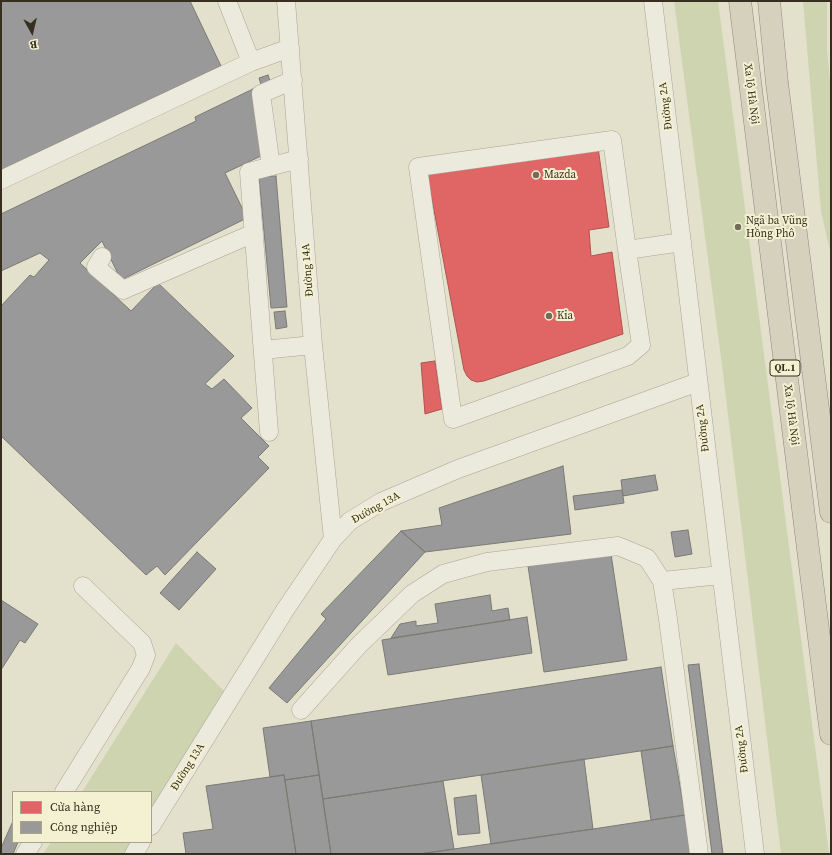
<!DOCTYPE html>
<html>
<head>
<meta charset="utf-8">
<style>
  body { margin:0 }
  #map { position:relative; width:832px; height:855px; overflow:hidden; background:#e3e0cc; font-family:"Source Serif 4",serif }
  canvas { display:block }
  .frame { position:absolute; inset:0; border:2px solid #362e1e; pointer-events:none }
  .legend { position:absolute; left:12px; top:791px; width:140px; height:52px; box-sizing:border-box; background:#f4f1d2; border:1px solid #a8a38a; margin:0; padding:5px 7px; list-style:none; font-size:12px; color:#362e1e }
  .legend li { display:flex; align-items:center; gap:8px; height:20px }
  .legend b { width:20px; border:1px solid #a8a38a }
  .north { position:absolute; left:12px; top:12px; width:40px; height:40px; -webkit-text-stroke:3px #f4f1d2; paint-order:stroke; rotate:172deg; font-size:11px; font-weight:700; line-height:16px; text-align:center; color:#362e1e }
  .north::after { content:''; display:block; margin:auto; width:14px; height:18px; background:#362e1e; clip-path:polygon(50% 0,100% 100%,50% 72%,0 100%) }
</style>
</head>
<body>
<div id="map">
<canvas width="832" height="855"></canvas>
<div class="frame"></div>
<ul class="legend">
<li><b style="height:11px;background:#e06666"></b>Cửa hàng</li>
<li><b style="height:11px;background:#999"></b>Công nghiệp</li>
</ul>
<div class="north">B</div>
</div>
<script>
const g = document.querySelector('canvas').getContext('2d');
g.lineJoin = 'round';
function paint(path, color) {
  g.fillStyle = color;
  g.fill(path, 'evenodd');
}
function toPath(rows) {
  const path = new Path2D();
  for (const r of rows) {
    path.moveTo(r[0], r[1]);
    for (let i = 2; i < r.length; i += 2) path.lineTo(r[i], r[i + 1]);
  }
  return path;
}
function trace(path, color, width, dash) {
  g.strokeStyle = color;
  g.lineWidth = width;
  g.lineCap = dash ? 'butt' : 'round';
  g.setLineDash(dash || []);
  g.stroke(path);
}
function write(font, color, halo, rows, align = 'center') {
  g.font = font + ' "Source Serif 4",serif';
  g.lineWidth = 4;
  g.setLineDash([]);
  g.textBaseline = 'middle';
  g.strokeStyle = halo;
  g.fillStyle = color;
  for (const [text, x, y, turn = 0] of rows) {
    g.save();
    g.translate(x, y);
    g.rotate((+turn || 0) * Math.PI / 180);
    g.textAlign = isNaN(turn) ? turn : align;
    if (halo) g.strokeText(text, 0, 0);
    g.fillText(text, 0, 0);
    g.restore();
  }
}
const green = toPath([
  [674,1,718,1,829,854,781,854,722,365],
  [803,1,827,1,827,50,831,91,831,255,821,211],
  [176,643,228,695,151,820,151,792,82,792],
  [51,842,137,842,130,854,43,854]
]);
const shops = toPath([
  [598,147,609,227,589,230,591,256,612,252,623,334,484,381,477,382,471,380,467,376,464,370,427,173,598,147],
  [435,361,442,409,425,414,421,363,435,361]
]);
const industry = toPath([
  [1,1,190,1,221,66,1,170,1,1],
  [268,75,271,84,262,88,259,78,268,75],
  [253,89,261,156,225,173,247,218,121,280,102,241,80,263,131,311,158,283,234,356,205,384,212,389,224,379,252,408,241,418,269,446,258,457,269,468,165,575,157,566,146,575,1,436,1,306,30,275,34,277,49,260,40,253,1,271,1,214,196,121,195,117,253,89],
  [276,176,287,307,271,308,259,177,276,176],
  [285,311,287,327,276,329,274,312,285,311],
  [563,466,571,534,425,552,401,531,442,525,439,508,563,466],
  [655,475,658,490,623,496,621,480,655,475],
  [622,490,624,503,575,510,573,496,622,490],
  [688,530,692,554,675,557,671,532,688,530],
  [401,531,425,552,287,703,269,688,326,619,321,614,401,531],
  [197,552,216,569,179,610,160,593,197,552],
  [611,554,627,660,544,672,528,566,611,554],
  [490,595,492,611,508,608,510,620,391,638,400,624,416,621,416,626,438,623,435,604,490,595],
  [1,600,38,624,25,643,20,640,1,670,1,600],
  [527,617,532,653,388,675,382,640,527,617],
  [699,664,723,854,712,854,688,665,699,664],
  [661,667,673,746,323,799,311,721,661,667],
  [311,721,319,775,285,780,284,775,270,777,263,728,311,721],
  [673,746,685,815,651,820,641,751,673,746],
  [584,759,593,829,491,844,481,775,584,759],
  [284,775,296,854,186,854,183,833,213,829,206,786,284,775],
  [319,775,331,854,296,854,285,780,319,775],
  [443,781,454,849,419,854,331,854,323,799,443,781],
  [476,795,480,833,458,835,454,798,476,795],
  [685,815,690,854,419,854,593,829,685,815],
  [13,821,13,842,18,842,13,854,1,854,1,848,13,821]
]);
const minor = toPath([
  [227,1,251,62,290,48],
  [286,1,313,345,333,539],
  [653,1,755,854],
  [271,166,261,94,293,80],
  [1,180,251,62],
  [627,250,612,140,418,167,453,419,628,356,641,345,627,250,682,242],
  [102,257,96,267,123,290,254,233],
  [263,350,313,345],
  [269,432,249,172,299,159],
  [662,581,668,619,699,854],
  [301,710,359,645,412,594,443,574,487,562,618,546,647,558,662,581,721,575],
  [64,792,141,668,146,655,142,643,83,586],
  [151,826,285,610,333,539,350,521,381,502,458,469,698,382],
  [25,854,33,842],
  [134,854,141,842]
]);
const highway = toPath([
  [740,1,831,734],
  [769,1,777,83,831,512]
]);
const markers = [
  [536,175,4,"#736c5b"],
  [738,227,4,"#736c5b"],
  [549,316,4,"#736c5b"]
];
const shields = [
  [785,368,30]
];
const shieldNames = [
  ["QL.1",785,368]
];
const streetNames = [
  ["Xa lộ Hà Nội",751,94,83],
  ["Đường 2A",666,106,-97],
  ["Đường 14A",308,270,-94],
  ["Xa lộ Hà Nội",791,415,83],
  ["Đường 2A",703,428,-97],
  ["Đường 13A",376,508,-29],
  ["Đường 2A",742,749,-97],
  ["Đường 13A",188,767,-58]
];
const poiNames = [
  ["Mazda",544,175],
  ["Ngã ba Vũng",746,221],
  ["Hồng Phô",746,234],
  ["Kia",557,316]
];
paint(green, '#cdd4af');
paint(shops, '#e06666');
trace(shops, '#ad5550', 1);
paint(industry, '#999');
trace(industry, '#7b7974', 1);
trace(minor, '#a8a595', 19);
trace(highway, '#8e8a7c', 23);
trace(minor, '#ece9dd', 18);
trace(highway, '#d6d1bd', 22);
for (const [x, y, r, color] of markers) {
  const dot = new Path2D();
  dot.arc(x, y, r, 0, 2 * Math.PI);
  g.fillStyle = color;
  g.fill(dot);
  trace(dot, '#f4f1d2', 1.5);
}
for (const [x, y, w] of shields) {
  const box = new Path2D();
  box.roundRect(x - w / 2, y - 8, w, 16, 3);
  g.fillStyle = '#f4f1d2';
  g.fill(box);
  trace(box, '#362e1e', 1);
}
write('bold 10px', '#362e1e', null, shieldNames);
write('11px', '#362e1e', '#f4f1d2', streetNames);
write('11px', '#362e1e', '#f4f1d2', poiNames, 'left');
</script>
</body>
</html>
